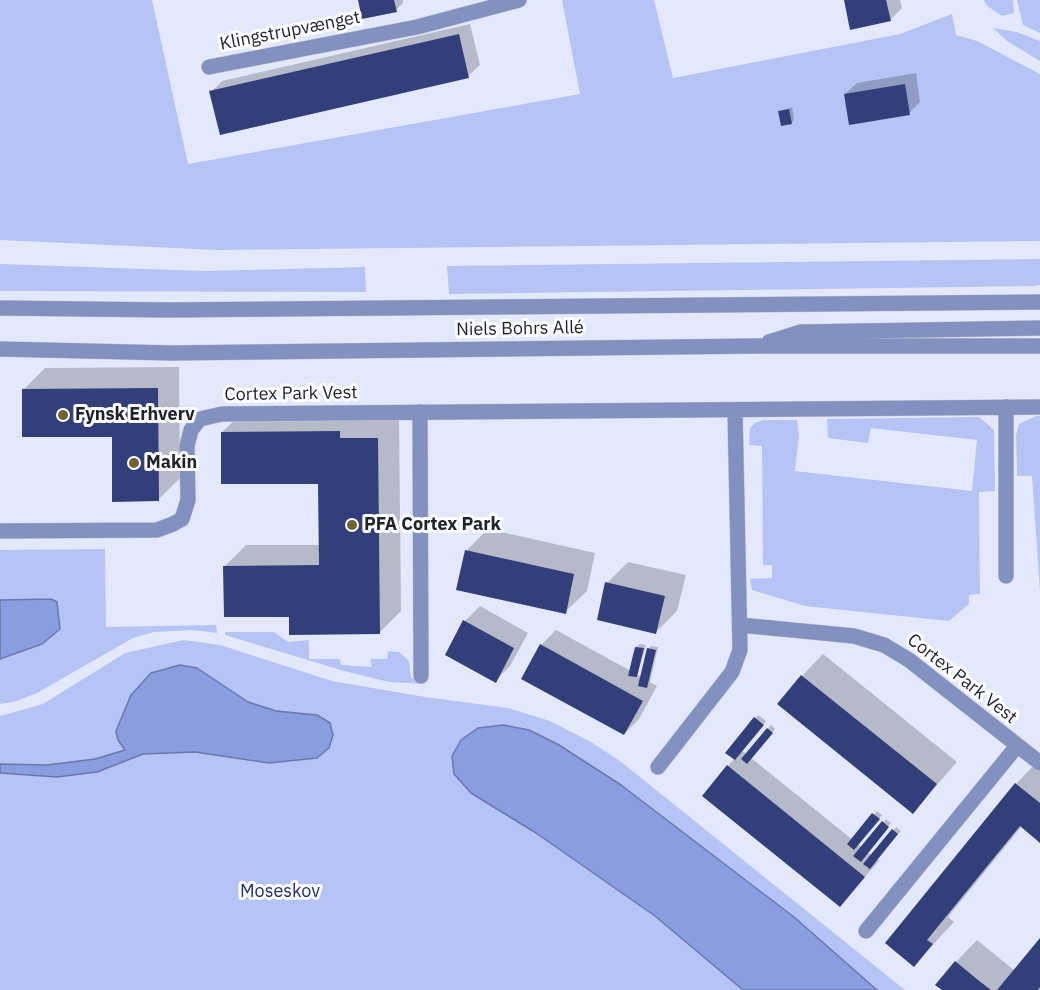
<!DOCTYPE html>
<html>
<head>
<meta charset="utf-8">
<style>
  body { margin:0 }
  canvas { display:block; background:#e3e9fa }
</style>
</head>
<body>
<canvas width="1040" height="990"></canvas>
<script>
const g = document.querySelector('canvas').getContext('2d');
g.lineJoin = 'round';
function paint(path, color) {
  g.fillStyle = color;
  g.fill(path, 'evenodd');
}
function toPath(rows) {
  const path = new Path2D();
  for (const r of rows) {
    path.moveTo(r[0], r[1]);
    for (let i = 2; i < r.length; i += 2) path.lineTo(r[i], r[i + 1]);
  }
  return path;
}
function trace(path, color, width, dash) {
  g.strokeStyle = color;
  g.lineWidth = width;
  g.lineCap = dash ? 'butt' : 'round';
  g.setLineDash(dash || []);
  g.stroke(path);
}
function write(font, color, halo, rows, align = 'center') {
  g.font = font + ' "IBM Plex Sans",sans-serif';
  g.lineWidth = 6;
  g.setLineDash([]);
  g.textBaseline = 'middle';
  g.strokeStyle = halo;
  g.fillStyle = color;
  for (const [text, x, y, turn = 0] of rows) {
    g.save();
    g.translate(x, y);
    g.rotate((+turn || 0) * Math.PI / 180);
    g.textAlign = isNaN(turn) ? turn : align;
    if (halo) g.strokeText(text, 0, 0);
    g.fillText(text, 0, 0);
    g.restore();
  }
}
const green = toPath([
  [0,0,152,0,188,164,580,94,562,0,654,0,673,78,900,34,952,14,956,35,977,41,1040,74,1040,241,217,250,0,240],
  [984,0,1013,0,1014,13,1002,16,986,5],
  [1017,0,1040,0,1040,33,1023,25],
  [993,28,1017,32,1040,41,1040,61,1007,41],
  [1040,259,1040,285,1035,286,449,294,447,266],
  [0,264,206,271,365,267,366,292,0,291],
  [1036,416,1040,416,1040,591,1032,476,1017,476,1016,435,1019,424],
  [979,417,994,430,995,491,979,492,980,594,969,595,969,604,949,621,805,606,752,590,750,579,772,578,772,565,763,565,762,446,749,445,750,428,755,423,763,420,797,420,799,435,795,471,972,491,977,440,871,428,868,443,828,438,827,419],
  [105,549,106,627,216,625,217,633,192,630,154,632,133,638,37,693,14,702,0,704,0,550],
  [225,632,274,632,288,642,309,640,309,659,340,659,341,665,372,667,370,659,387,659,388,651,399,652,409,661,411,678,425,678,424,684,389,682,344,671,225,635],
  [184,640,220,645,332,681,425,697,508,708,550,721,591,742,620,761,905,990,0,990,0,716,43,704,125,653]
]);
const water = toPath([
  [51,599,57,602,60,629,42,644,0,659,0,600,51,599],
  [180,665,197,668,248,702,276,711,317,715,330,723,333,735,329,748,317,758,269,763,195,752,143,754,97,772,57,777,0,773,0,764,47,765,95,759,125,750,118,740,116,731,131,695,151,673,180,665],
  [503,725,529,730,559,745,621,785,794,917,877,990,743,990,655,916,536,833,471,793,454,774,452,756,461,740,478,728,503,725]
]);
const shadow = toPath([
  [359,0,403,0,403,3,396,10],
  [845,0,900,0,902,8,890,20],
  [470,24,480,65,468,76,211,92,222,81],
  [916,73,920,102,909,113,845,94,857,83],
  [792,107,794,120,791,123,780,112],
  [179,367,180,478,158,500,113,435,23,390,45,368],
  [244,411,399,417,401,611,379,633,290,615,225,566,246,545,320,545,320,482,222,432],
  [488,529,595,553,587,591,565,612,466,551],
  [628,562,686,575,677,611,656,632,607,583],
  [480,606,528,633,510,666,495,681,465,621],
  [556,630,631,671,636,647,640,644,646,645,637,675,642,677,648,649,651,646,658,647,650,682,657,686,639,719,624,734,541,645],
  [823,654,957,762,913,812,802,676],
  [758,715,766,721,742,751,747,754,771,725,775,729,751,758,853,840,877,811,882,815,858,844,862,848,886,819,891,823,867,852,872,855,896,827,901,831,877,859,879,861,840,905,728,766,735,758,728,752],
  [1037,762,1040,765,1040,841,1022,826,948,917,954,922,914,965,887,943,1016,784],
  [977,940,1015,971,1040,940,1040,990,944,990,956,962]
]);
const building = toPath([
  [358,0,394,0,397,12,362,19],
  [844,0,886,0,891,21,850,30],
  [459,34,469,78,220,135,209,91],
  [905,84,910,115,849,125,844,94],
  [789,109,792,124,781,126,778,111],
  [158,388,159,501,112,502,112,437,22,437,22,389],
  [340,431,340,438,378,438,380,634,289,635,289,617,224,617,223,566,319,565,318,484,221,484,221,432],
  [465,550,574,574,566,614,456,590],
  [605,582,665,596,656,634,597,620],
  [463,620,514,648,496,683,445,655],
  [540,644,643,701,624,735,521,679],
  [635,647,644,648,637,677,628,676],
  [647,648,656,650,647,688,638,686],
  [801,675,937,784,913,814,777,704],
  [754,717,764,725,735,760,725,753],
  [767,728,773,733,747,764,741,759],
  [727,765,865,877,840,907,702,796],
  [1015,783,1040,803,1040,843,1020,826,927,940,933,944,914,967,885,943],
  [872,813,880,819,854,850,847,844],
  [882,821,889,827,861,862,853,856],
  [892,829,898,834,870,869,863,864],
  [1040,938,1040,987,1038,990,997,990],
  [955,961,978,980,991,990,942,990,935,985]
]);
const minor = toPath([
  [209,67,417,27,519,0],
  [0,308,169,310,1040,302],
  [769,342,801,332,1040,328],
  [0,349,172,353,755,346,1040,346],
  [1006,407,1006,576],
  [420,412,421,676],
  [0,531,157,530,173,524,182,519,188,500,187,446,191,430,200,419,222,414,1040,407],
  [740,625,854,636,884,645,909,660,1040,763],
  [658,767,732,672,740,650,735,410],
  [866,931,1017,746]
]);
const markers = [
  [63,415,6,"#726230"],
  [134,463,6,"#726230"],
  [352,525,6,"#726230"]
];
const streetNames = [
  ["Klingstrupvænget",290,31,-11],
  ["Niels Bohrs Allé",520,329,-1],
  ["Cortex Park Vest",291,394,-1],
  ["Cortex Park Vest",962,679,38]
];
const poiNames = [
  ["Fynsk Erhverv",75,415],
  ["Makin",146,463],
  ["PFA Cortex Park",364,525]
];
const parkNames = [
  ["Moseskov",280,892]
];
paint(green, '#b5c4f4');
paint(water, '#8a9de1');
trace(water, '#6a78ab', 1.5);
paint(shadow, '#0003');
paint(building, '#323f7a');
trace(minor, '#c0c5d5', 16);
trace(minor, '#8391c1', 15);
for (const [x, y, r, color] of markers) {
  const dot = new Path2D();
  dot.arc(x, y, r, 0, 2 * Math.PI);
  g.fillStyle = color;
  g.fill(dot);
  trace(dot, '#fff', 2);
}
write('18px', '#1f222d', '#fff', streetNames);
write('bold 18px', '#1f222d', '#fff', poiNames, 'left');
write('18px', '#222d7b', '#fff', parkNames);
</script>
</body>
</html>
